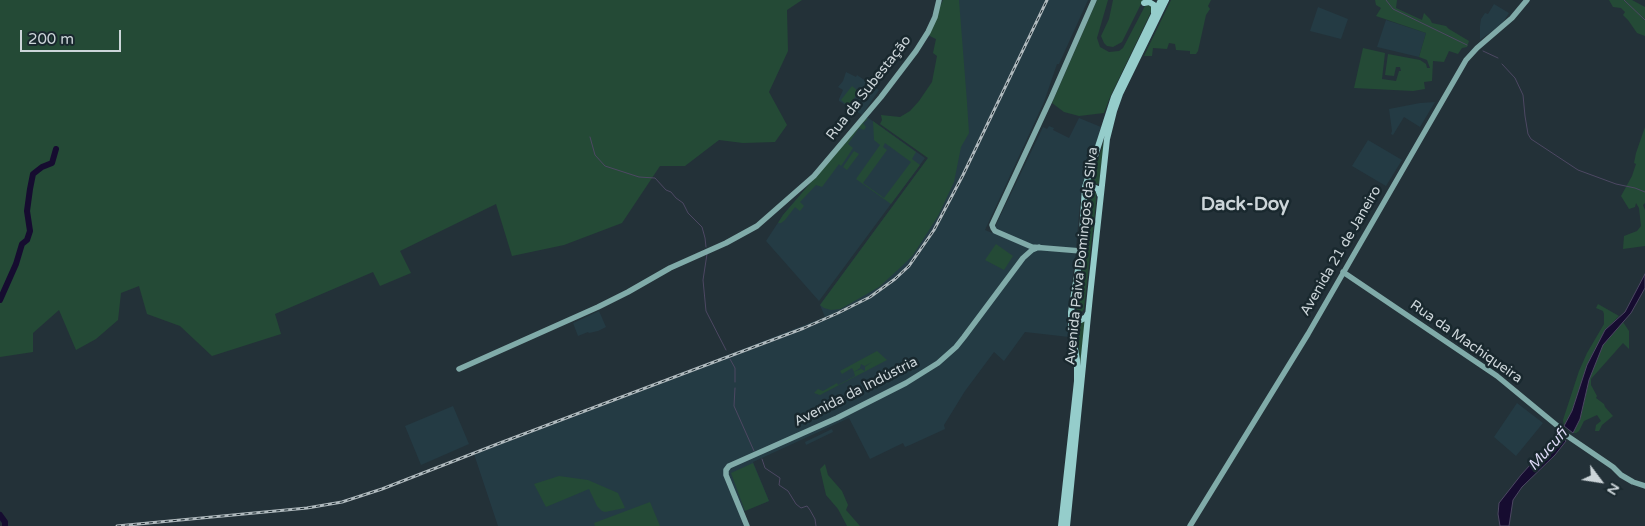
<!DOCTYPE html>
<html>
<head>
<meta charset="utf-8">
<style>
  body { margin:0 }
  #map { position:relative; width:1645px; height:526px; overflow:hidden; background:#233138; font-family:"Varela Round",sans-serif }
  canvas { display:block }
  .north { position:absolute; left:1575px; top:456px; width:50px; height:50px; -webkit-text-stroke:4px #19282e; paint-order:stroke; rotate:121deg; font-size:14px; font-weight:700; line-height:20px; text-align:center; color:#ccd5d9 }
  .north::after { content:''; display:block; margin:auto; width:18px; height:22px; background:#ccd5d9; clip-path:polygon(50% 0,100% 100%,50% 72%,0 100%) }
  .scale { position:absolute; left:20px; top:30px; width:101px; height:22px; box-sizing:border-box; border:2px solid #ccd5d9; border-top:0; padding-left:6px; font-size:15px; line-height:18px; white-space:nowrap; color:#ccd5d9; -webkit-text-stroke:4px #19282e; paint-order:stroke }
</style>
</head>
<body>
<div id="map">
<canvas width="1645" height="526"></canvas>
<div class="north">N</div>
<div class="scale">200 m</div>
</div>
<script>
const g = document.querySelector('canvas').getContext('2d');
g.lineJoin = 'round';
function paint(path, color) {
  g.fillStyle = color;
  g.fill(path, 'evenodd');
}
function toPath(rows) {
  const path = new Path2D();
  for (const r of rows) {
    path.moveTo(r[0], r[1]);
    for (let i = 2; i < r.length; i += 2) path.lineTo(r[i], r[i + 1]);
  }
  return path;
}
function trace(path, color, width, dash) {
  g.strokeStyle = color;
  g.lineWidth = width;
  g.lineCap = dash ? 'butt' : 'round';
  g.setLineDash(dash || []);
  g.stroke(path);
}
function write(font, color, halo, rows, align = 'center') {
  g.font = font + ' "Varela Round",sans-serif';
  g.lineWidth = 5;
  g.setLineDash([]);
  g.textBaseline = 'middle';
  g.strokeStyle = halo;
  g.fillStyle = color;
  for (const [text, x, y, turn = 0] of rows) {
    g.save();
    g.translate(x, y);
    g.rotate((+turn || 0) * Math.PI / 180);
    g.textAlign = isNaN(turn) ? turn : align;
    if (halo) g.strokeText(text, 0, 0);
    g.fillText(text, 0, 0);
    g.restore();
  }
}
const built = toPath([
  [943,0,1088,0,1059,64,1057,64,1044,102,985,230,992,233,1043,127,1047,129,1049,126,1054,128,1053,130,1069,138,1079,118,1101,127,1081,192,1075,259,1068,310,1067,323,1069,337,1025,332,1004,361,994,352,965,391,944,425,945,429,910,445,905,447,903,443,870,459,849,418,753,462,769,501,741,512,747,526,498,526,474,454,825,317,820,305,928,158,941,91,936,39,928,35],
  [1494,4,1509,13,1502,24,1480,40,1480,26,1481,19,1485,13,1488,14],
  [1318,7,1348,19,1341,39,1310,31],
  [1386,20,1426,33,1419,57,1377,47],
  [846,72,856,77,857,75,879,90,862,115,839,101,839,99,843,90,838,87,843,81],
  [1435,102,1420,127,1404,117,1393,135,1391,134,1392,131,1389,109,1420,103],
  [867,117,925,158,819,301,766,241,783,215],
  [1368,140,1402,160,1386,186,1352,166],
  [599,311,606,327,598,331,589,333,588,332,578,336,573,323],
  [1517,403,1543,423,1516,456,1494,437],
  [453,406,469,444,421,465,405,426],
  [832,429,833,432,806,445,805,442]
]);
const green = toPath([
  [0,0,802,0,787,10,788,51,769,92,787,125,775,142,743,143,719,140,685,166,660,166,622,223,564,245,512,256,496,204,400,251,411,273,380,286,373,272,275,314,281,334,212,356,180,326,147,314,139,286,121,293,118,320,96,339,76,350,59,310,33,333,33,352,0,357],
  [943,0,959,0,967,102,969,133,961,147,954,182,938,216,913,255,902,266,879,287,851,303,840,309,831,310,824,308,820,305,928,158,880,124,882,120,881,115,900,117,910,111,919,101,932,82,937,56,933,53,936,39,928,35],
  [1097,0,1108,0,1097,38,1100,47,1109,52,1119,51,1123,48,1145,6,1148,5,1152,7,1151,12,1110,97,1104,113,1079,116,1064,112,1052,103],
  [1113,0,1143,0,1122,42,1113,47,1107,46,1104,43,1101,36,1109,19],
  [1171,0,1211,0,1208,6,1210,9,1206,15,1198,51,1196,54,1190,54,1190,51,1176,50,1175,44,1169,43,1167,49,1153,48,1152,56,1144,56],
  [1375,0,1397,0,1396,8,1422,20,1424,13,1430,19,1432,23,1446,26,1449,29,1469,41,1467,47,1462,48,1458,54,1449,51,1444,62,1433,61,1432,81,1424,82,1425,89,1413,91,1354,88,1363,48,1385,53,1382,79,1396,81,1399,71,1401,71,1400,67,1396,67,1394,76,1385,75,1388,54,1420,60,1426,64,1427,68,1430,68,1427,60,1419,57,1426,33,1376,16,1381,8,1376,5],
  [1609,0,1632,0,1645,7,1645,36,1637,33,1628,20,1623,15,1625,12,1621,8,1613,7],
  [852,86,859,92,848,106,841,100],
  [867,117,867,120,863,123,866,127,864,130,859,128,848,144,853,148,841,166,839,164,822,187,816,185,800,202,804,206,800,211,795,207,785,220,781,223,778,223,783,215],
  [873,121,916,152,912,159,920,165,891,204,856,179,880,145,874,140],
  [885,143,911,162,884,198,863,183,887,150,883,147],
  [1645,127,1645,203,1643,205,1645,210,1645,246,1623,249,1624,236,1637,231,1641,226,1639,208,1636,203,1635,207,1629,209,1621,196,1632,176,1636,164,1634,163,1636,153],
  [1105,136,1099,184,1089,183,1100,154],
  [854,151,859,154,847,170,843,167],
  [1092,191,1096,193,1096,203,1084,309,1080,315,1077,312,1077,299,1082,274,1086,236,1088,198],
  [996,244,1013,256,1004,270,985,260],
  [1598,304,1619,316,1605,330,1587,365,1572,411,1564,426,1563,420,1579,371,1587,353,1604,324,1604,314,1603,311,1596,308],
  [1075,321,1085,321,1080,369,1079,349],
  [1623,322,1629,331,1629,349,1623,343,1591,379,1591,385,1597,396,1596,398,1604,404,1605,407,1613,416,1602,425,1599,431,1595,431,1596,425,1601,421,1597,415,1584,421,1579,431,1576,433,1573,433,1580,419,1589,380,1603,345],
  [877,351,887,360,820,395,814,393,818,389,823,391,837,383,838,385,855,376,854,372,861,369,865,371,865,367,872,362,865,366,861,364,860,368,854,372,852,368,842,374,840,371],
  [753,463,769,501,745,511,731,473],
  [825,464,828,475,842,491,848,505,846,510,860,526,847,526,838,509,826,495,820,469],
  [559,476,588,480,618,493,625,508,605,512,602,511,597,506,589,489,546,507,534,484],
  [650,502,660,526,595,526,594,523]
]);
const water = toPath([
  [1645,274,1645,288,1631,313,1603,345,1589,380,1580,419,1573,433,1564,426,1572,411,1587,365,1605,330,1625,312,1645,274],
  [1558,434,1566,441,1555,455,1522,487,1513,500,1509,526,1500,526,1498,514,1499,503,1521,475,1558,434]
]);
const stream = toPath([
  [1386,0,1393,9,1467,45],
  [1624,0,1645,20],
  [1483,51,1498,58],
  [1502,64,1515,78,1523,95,1525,116,1528,134,1531,139,1578,170,1616,184,1635,188,1645,192],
  [590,137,595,155,605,166,639,177,655,178,666,190,671,192,676,198,683,203,688,213,702,227,705,238,706,247],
  [707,254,703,280,706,311,726,350],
  [730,359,735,368,735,382],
  [735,388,734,406,754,451],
  [762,459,765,468,780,478,779,485,788,491,796,504,801,508,807,506,810,510,815,519,816,526]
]);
const river = toPath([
  [0,300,16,264,22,244,27,240,30,231,27,211,30,189,33,174,42,167,52,163,56,149],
  [0,515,5,522,5,526]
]);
const secondary = toPath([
  [1081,251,1032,247,995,231,993,228,992,225,1051,98,1094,0],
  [1343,272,1497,376,1560,428,1566,435,1613,467,1621,475,1633,482,1645,486],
  [459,369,598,307,628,292,670,268,726,243,757,226,814,176,881,97,916,51,928,32,935,17,939,0],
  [747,526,726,475,726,470,729,466,837,418,906,383,938,363,956,347,964,337,1023,258,1032,250,1039,247],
  [1190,526,1308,334,1466,60,1477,48,1512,18,1527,0]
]);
const primary = toPath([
  [1144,3,1149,2,1154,5,1154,13],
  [1085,196,1088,190,1093,187,1098,189,1100,195],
  [1072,313,1075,318,1081,320,1086,317,1088,313],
  [1061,526,1077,381,1077,360,1071,326,1071,312,1081,251,1085,187,1114,97,1161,0],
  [1067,526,1090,296,1107,139,1114,111,1120,94,1166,0]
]);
const rail = toPath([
  [117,526,307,508,342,502,382,489,500,443,804,328,838,313,870,297,895,279,909,266,934,230,963,175,1047,0]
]);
const streetNames = [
  ["Rua da Subestação",869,88,-52],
  ["Avenida 21 de Janeiro",1341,251,-60],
  ["Avenida Paiva Domingos da Silva",1082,256,-84],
  ["Rua da Machiqueira",1466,342,35],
  ["Avenida da Indústria",856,392,-27]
];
const waterNames = [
  ["Mucufi",1548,450,-48]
];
const districtNames = [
  ["Dack-Doy",1245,205]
];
paint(built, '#243b44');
paint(green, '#244a36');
paint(water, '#160c30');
trace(water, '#4d4863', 1);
trace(stream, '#4d4863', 1);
trace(river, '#160c30', 6);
trace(secondary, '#80aba9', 5.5);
trace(primary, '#95cdcb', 6);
trace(rail, '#afb9bd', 3);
trace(rail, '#19282e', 1, [4]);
write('14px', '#ccd5d9', '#19282e', streetNames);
write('italic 15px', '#dedbf7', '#19282e', waterNames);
write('bold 19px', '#ccd5d9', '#19282e', districtNames);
</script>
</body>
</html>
